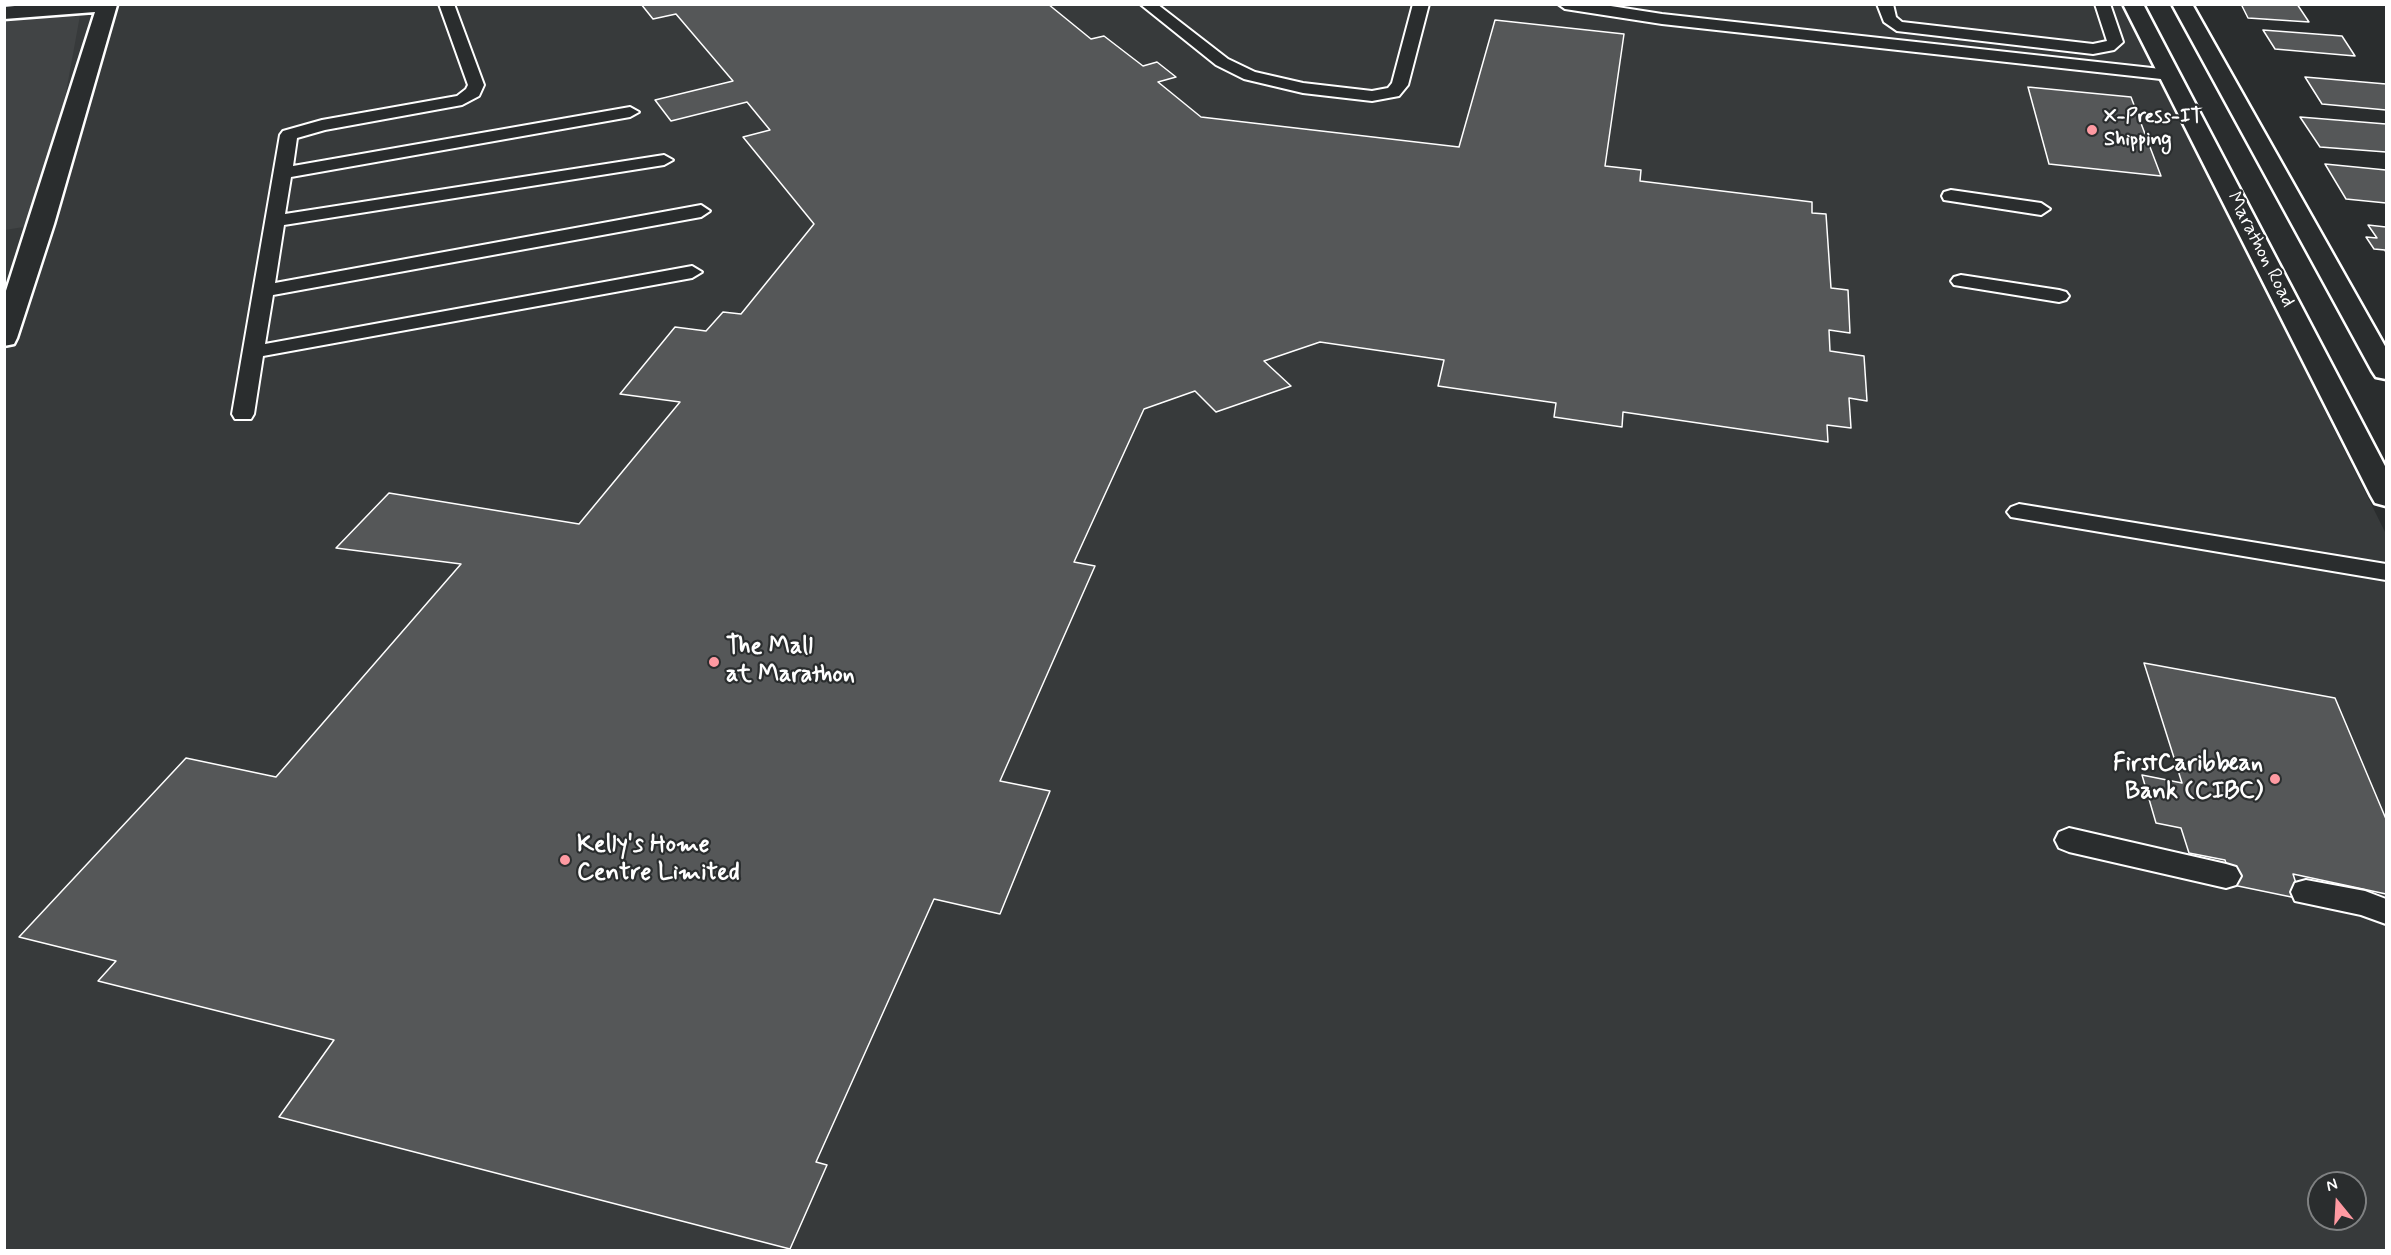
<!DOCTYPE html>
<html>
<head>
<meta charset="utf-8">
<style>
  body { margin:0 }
  #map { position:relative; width:2391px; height:1255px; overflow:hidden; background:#2a2d2e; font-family:Mynerve,sans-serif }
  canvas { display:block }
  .frame { position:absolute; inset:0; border:6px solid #fff; pointer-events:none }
  .north { position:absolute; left:2307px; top:1171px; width:60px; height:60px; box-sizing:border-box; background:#2a2d2e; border:2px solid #7f8182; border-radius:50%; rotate:342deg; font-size:16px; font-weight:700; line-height:24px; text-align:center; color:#fff }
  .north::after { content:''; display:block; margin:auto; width:21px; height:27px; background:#ff9aa2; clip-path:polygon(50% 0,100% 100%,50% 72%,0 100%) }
</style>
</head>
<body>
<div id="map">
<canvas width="2391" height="1255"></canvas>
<div class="frame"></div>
<div class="north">N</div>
</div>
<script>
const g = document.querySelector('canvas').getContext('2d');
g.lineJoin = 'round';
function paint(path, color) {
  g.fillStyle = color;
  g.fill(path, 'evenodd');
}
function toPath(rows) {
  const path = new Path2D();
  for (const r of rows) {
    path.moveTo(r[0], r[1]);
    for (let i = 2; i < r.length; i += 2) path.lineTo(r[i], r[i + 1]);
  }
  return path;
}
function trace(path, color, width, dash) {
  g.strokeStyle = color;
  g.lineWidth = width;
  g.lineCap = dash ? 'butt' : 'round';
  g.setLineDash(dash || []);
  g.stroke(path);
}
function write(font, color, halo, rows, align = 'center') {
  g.font = font + ' Mynerve,sans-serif';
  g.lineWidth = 4.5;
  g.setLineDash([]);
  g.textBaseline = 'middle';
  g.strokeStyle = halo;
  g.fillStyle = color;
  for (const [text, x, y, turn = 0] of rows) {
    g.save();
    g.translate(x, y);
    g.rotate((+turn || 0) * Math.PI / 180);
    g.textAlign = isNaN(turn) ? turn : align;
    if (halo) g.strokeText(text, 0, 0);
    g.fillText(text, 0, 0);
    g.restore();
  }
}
const built = toPath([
  [5,5,2131,5,2171,100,2386,534,2386,1250,5,1250],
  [2319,1183,2355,1183,2355,1219,2319,1219]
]);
const green = toPath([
  [81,10,42,224,5,230,5,20]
]);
const building = toPath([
  [641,4,1048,4,1091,39,1104,36,1143,66,1157,62,1176,77,1158,82,1201,117,1459,147,1495,20,1624,34,1605,166,1641,170,1640,181,1812,202,1812,213,1826,214,1831,288,1848,290,1850,333,1829,330,1830,351,1864,356,1867,401,1849,398,1851,428,1827,425,1828,442,1623,412,1622,427,1554,417,1556,403,1438,386,1444,360,1320,342,1264,361,1291,386,1216,412,1195,391,1144,409,1074,562,1095,566,1000,781,1050,791,1000,914,934,899,816,1162,827,1165,790,1249,279,1117,334,1040,98,981,116,961,19,937,186,758,276,777,461,564,336,548,389,493,579,524,680,402,620,394,675,327,706,331,723,312,741,314,814,224,743,137,770,130,747,102,671,121,655,100,733,81,676,14,653,19,641,4],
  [2241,4,2297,4,2309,22,2248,18,2241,4],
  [2263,30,2342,36,2355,56,2275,49,2263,30],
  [2305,77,2386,84,2386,110,2322,104,2305,77],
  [2028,87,2131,97,2161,176,2049,164,2028,87],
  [2300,117,2386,124,2386,152,2320,147,2300,117],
  [2325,164,2386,170,2386,203,2346,199,2325,164],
  [2368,225,2386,227,2386,253,2385,250,2374,249,2366,237,2377,238,2368,225],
  [2144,663,2335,698,2386,819,2386,894,2293,874,2301,899,2233,885,2225,860,2189,853,2181,828,2156,823,2142,775,2182,783,2144,663]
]);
const service = toPath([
  [439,4,454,4,484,85,479,96,462,105,325,130,297,138,293,166,630,107,639,112,630,117,291,177,285,214,664,155,673,160,664,165,284,225,275,283,701,205,710,211,701,217,273,295,265,344,692,266,702,272,692,278,263,356,254,414,251,419,235,419,232,414,280,135,283,131,322,120,457,96,466,89,468,85,439,4],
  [1140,4,1157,4,1228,59,1255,72,1303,83,1372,91,1388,88,1392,83,1413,4,1429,4,1408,85,1399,96,1372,101,1303,93,1244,79,1216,65,1140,4],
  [1558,4,1598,4,1662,14,2170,70,2178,75,2170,80,1662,24,1565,9,1558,4],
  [1877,4,1893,4,1896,17,1902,22,2093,44,2107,41,2095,4,2110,4,2123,42,2114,50,2093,54,1897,31,1884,22,1877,4],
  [1951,190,2041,203,2050,209,2041,215,1944,200,1942,196,1944,192,1951,190],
  [1961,275,2059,290,2066,292,2069,296,2066,300,2059,302,1954,285,1951,281,1954,277,1961,275],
  [2019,504,2386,564,2386,580,2011,517,2007,512,2011,507,2019,504],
  [2069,828,2226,864,2236,867,2241,876,2236,885,2226,888,2069,852,2059,848,2055,840,2059,832,2069,828],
  [2306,880,2365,891,2386,899,2386,924,2361,915,2295,901,2291,892,2295,883,2306,880]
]);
const minor = toPath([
  [36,4,117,5,54,224,17,338,14,344,4,346,4,297,95,12,4,19,4,7,36,4]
]);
const primary = toPath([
  [2123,4,2143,4,2386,468,2386,506,2375,503,2371,496,2123,4],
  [2172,4,2192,4,2386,348,2386,379,2376,377,2372,371,2172,4]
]);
const markers = [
  [2092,130,6,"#ff9aa2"],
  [714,662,6,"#ff9aa2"],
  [2275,779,6,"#ff9aa2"],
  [565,860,6,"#ff9aa2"]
];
const farPoinames = [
  ["X-Press-IT",2104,118],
  ["Shipping",2104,141]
];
const farStreetnames = [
  ["Marathon Road",2260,250,63]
];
const poiNames = [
  ["The Mall",726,648],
  ["at Marathon",726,676],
  ["FirstCaribbean",2263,765,"right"],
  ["Bank (CIBC)",2263,793,"right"],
  ["Kelly's Home",577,846],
  ["Centre Limited",577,874]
];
paint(built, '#373a3b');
paint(green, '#414445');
paint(building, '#555758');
trace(building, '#fff', 1.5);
trace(service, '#fff', 4);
trace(minor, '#fff', 5);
trace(primary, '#fff', 5);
paint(service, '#2a2d2e');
paint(minor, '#2a2d2e');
paint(primary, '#2a2d2e');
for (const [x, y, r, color] of markers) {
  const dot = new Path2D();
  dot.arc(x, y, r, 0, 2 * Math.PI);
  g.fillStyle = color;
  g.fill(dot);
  trace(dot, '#2a2d2e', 2);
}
write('bold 20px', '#fff', '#2a2d2e', farPoinames, 'left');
write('20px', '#fff', '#2a2d2e', farStreetnames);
write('bold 24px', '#fff', '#2a2d2e', poiNames, 'left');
</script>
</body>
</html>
